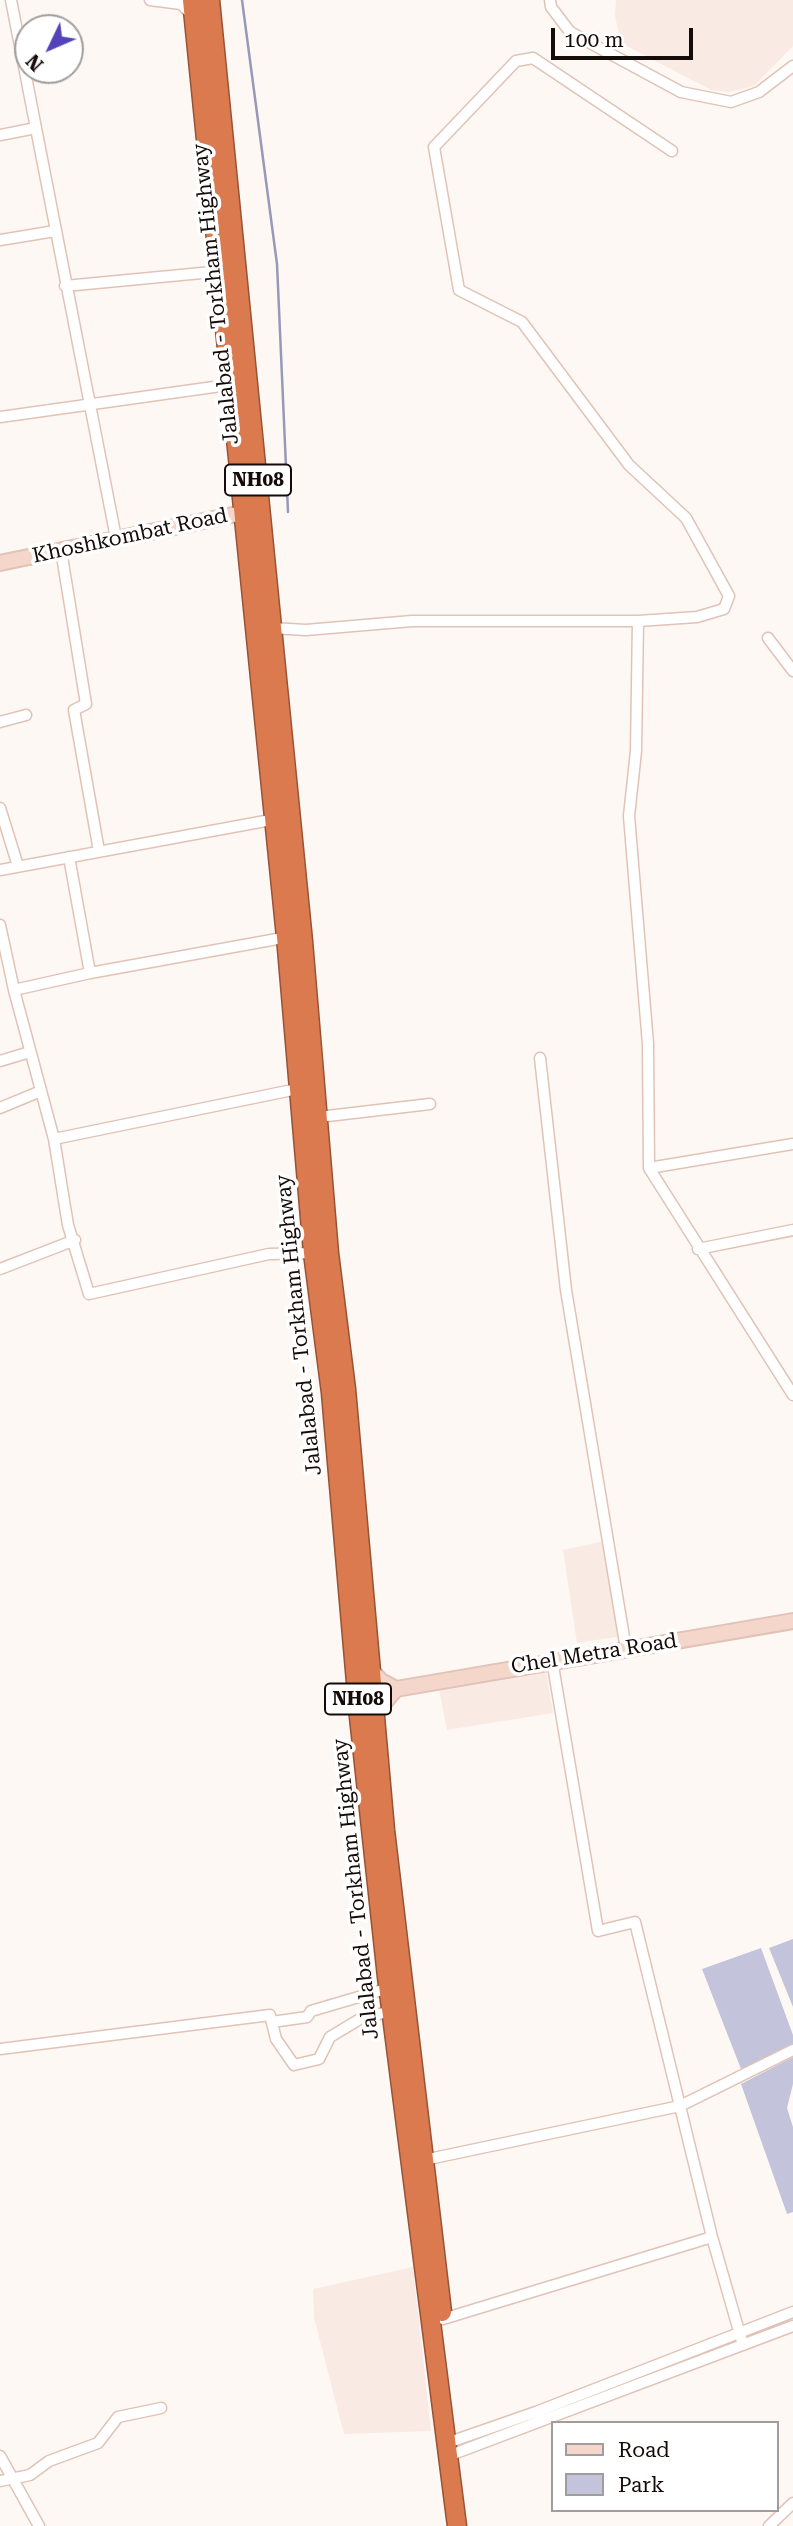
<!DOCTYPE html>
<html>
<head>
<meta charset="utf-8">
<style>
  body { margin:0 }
  #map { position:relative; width:793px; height:2526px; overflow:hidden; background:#fef8f5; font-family:"Roboto Serif",serif }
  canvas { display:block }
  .legend { position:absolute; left:551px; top:2421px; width:228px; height:91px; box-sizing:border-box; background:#fff; border:2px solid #a19d9c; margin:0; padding:9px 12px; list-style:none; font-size:21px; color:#150b08 }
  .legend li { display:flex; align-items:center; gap:14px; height:35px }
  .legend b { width:35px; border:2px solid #a19d9c }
  .north { position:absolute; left:14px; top:14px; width:70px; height:70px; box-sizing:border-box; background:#fff; border:2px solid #a19d9c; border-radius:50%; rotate:226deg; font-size:19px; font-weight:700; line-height:28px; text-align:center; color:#150b08 }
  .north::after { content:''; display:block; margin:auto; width:24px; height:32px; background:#5243bb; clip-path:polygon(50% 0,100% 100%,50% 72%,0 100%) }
  .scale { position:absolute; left:551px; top:28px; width:142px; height:32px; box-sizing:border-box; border:4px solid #150b08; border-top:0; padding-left:9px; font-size:21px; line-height:24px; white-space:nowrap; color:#150b08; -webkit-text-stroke:5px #fff; paint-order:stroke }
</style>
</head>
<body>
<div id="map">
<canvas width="793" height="2526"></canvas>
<ul class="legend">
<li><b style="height:9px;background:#f4d7ca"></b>Road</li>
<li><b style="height:19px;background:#c3c4dc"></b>Park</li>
</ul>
<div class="north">N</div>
<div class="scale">100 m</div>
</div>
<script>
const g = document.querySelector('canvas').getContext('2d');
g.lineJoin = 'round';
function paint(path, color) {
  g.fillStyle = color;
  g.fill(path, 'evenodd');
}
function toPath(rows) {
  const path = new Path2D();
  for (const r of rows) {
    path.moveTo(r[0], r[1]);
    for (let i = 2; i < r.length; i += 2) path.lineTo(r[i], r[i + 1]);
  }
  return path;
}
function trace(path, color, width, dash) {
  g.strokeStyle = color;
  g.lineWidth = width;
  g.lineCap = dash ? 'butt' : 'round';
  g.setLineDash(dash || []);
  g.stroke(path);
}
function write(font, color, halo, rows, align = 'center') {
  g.font = font + ' "Roboto Serif",serif';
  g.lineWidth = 7;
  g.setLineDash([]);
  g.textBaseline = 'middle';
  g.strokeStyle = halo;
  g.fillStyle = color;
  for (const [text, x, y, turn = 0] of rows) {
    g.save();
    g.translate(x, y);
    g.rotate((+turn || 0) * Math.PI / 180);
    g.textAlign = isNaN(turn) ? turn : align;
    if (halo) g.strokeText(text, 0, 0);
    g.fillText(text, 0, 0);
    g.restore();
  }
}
const built = toPath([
  [616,0,793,0,793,46,754,86,729,92,711,90,621,43,615,16],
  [604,1541,622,1636,577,1643,563,1550],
  [546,1671,553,1713,447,1730,438,1684],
  [413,2267,431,2431,344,2434,314,2318,313,2289]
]);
const green = toPath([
  [793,1939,793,2007,769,1948],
  [761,1948,793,2035,793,2045,741,2069,702,1969],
  [793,2057,793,2084,787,2108,793,2127,793,2212,787,2214,741,2084]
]);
const stream = toPath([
  [242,0,277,264,288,512]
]);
const street = toPath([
  [11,0,116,538],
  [150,0,181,4,193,16],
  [550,0,551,7,570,32,681,92,731,102,759,92,793,66],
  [0,135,36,128],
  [0,240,55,231],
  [65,286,223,271],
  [0,417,235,384],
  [61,550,86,704,74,710,99,851],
  [638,621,636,751,629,816,648,1044,649,1168,793,1395],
  [272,628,306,630,412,621,638,621,697,617,724,609,729,596,686,518,629,465,522,322,459,290,434,147,516,61,533,58,672,151],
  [768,638,793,671],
  [0,722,26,715],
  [0,808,18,866],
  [69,857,90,973],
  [0,870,276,819],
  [0,925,14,990,54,1139,68,1225,89,1294,269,1254,314,1253],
  [14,990,90,973,288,937],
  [540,1058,566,1290,626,1649],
  [0,1061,30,1052],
  [0,1108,41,1091],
  [319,1117,430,1104],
  [54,1139,302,1088],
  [649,1168,793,1144],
  [698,1249,793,1230],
  [0,1269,75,1240],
  [552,1660,598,1931,635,1922,712,2237],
  [272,2022,307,2017,311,2011,389,1988],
  [0,2049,270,2015,276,2039,294,2065,319,2059,330,2037,360,2019,395,2010],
  [424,2160,680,2106,793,2050],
  [443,2319,712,2237,743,2345],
  [447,2443,536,2412,793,2312],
  [0,2456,39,2526],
  [448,2456,793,2326],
  [0,2481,30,2475,49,2461,98,2443,118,2417,161,2408],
  [769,2526,793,2503]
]);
const secondary = toPath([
  [0,563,252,511],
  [371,1670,381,1681,396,1689],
  [396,1689,793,1621],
  [374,1715,396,1689]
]);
const highway = toPath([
  [192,0,286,937,313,1253,331,1393,359,1717,387,1977,457,2526],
  [210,0,303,941,329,1253,346,1389,385,1830,442,2312]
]);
const shields = [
  [258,480,66],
  [358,1699,66]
];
const shieldNames = [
  ["NH08",258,480],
  ["NH08",358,1699]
];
const streetNames = [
  ["Jalalabad - Torkham Highway",216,294,-96],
  ["Khoshkombat Road",130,536,-12],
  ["Jalalabad - Torkham Highway",299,1325,-96],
  ["Chel Metra Road",594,1654,-9],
  ["Jalalabad - Torkham Highway",356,1889,-96]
];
paint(built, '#f9eae4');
paint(green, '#c3c4dc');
trace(stream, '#9899b7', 2.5);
trace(street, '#e0c3b6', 13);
trace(secondary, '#e0c3b6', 18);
trace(highway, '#965336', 21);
trace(street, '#fff', 10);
trace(secondary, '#f4d7ca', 14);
trace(highway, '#db7a4f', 18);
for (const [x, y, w] of shields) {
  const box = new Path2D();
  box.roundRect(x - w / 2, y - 15.5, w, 31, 5);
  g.fillStyle = '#fff';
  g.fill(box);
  trace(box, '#150b08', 2);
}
write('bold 19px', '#150b08', null, shieldNames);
write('21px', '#150b08', '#fff', streetNames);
</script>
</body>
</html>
